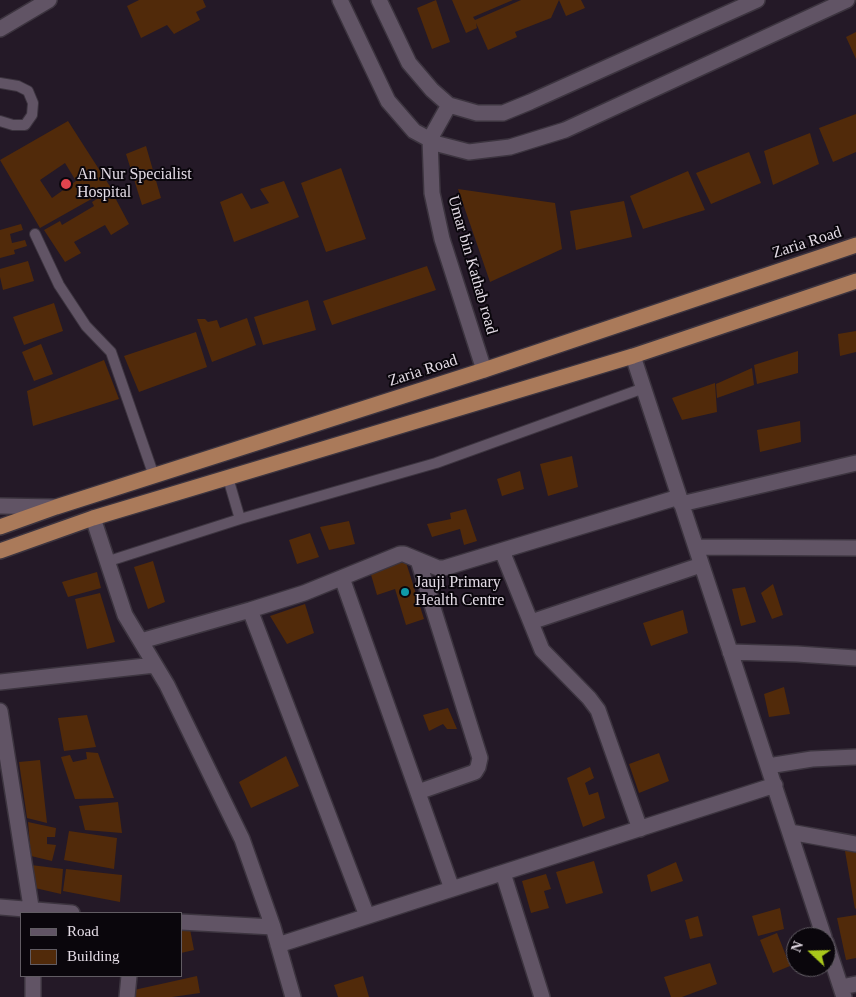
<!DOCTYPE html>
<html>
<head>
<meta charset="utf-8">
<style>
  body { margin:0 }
  #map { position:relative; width:856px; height:997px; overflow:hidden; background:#241927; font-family:Georgia,serif }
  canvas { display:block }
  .legend { position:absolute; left:20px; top:912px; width:162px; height:65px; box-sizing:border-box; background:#0a060c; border:1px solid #615c63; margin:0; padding:6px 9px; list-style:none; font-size:15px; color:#e4dce6 }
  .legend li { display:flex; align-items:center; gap:10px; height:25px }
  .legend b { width:25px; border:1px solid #615c63 }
  .north { position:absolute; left:786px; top:927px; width:50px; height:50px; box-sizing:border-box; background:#0a060c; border:1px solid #615c63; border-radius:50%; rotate:291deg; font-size:14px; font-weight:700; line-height:20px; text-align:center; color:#e4dce6 }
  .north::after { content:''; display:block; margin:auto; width:18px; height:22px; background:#a9c71b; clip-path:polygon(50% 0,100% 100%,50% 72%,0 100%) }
</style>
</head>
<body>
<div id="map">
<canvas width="856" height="997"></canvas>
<ul class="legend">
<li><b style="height:6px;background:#615465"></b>Road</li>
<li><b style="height:14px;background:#512a0a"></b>Building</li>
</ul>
<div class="north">N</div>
</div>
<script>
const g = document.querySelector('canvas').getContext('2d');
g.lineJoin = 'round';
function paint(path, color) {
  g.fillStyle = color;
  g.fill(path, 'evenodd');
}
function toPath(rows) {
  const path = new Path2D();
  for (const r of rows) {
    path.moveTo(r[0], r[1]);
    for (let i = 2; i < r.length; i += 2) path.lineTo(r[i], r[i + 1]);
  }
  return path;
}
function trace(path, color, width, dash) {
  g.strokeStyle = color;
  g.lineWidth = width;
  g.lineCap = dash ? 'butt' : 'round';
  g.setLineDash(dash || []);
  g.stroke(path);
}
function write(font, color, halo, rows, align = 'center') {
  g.font = font + ' Georgia,serif';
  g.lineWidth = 4;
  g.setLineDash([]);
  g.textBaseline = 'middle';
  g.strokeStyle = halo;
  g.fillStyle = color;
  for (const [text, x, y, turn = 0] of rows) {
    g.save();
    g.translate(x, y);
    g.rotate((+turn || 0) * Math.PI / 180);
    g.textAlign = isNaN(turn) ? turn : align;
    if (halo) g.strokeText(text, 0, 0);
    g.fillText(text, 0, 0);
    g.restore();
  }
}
const building = toPath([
  [139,0,203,0,206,7,196,12,200,20,174,34,167,25,141,38,127,6],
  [436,0,450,42,432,49,417,8],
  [452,0,513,0,473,17,475,20,521,0,581,0,585,8,566,16,559,0,551,18,515,32,517,37,488,50,476,23,477,28,466,33],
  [856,32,856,59,846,37],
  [856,114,856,152,833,162,819,128],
  [68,121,111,188,40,228,0,160],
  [65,163,76,181,52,198,40,180],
  [810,133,819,164,773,185,764,151],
  [146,146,161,198,142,205,126,154],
  [749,152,761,183,711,204,696,173],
  [341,168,366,239,326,252,301,183],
  [688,171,705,210,643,229,630,196],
  [284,181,299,217,234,242,220,202,242,193,251,209,269,203,260,189],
  [458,189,555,203,562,249,490,282],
  [111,190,129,224,111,235,105,225,74,242,81,253,65,262,44,230,60,221,62,225,94,206,92,202],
  [624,201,632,237,576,250,570,211],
  [21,224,23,230,10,234,12,243,25,240,27,246,14,250,15,254,0,258,0,230],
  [28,261,34,281,3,290,0,277,0,269],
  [427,266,436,290,332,325,323,301],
  [308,300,316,330,263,345,254,317],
  [54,303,63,331,24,345,13,317],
  [247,318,256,345,212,362,197,319,205,319,208,322,217,320,220,328],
  [856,331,856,352,840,356,838,334],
  [196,332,207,367,139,392,124,356],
  [41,344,53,374,34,381,22,352],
  [798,351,798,373,757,384,754,365],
  [104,360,119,399,33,426,27,391],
  [752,368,754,385,717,398,716,384],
  [715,383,717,412,682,420,672,398],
  [800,421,801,442,760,452,757,430],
  [572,456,578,487,548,496,540,464],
  [520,471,524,489,502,496,497,479],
  [466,509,477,541,464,545,460,529,432,537,427,524,451,519,450,513],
  [349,521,355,544,329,550,320,527],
  [310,533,319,557,297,564,289,540],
  [404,556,424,619,406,625,395,589,377,595,369,568],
  [153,561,165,602,148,609,134,567],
  [97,572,101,588,68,597,62,582],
  [773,584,783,615,772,619,761,593],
  [745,587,756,622,741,626,732,589],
  [100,593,115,642,87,649,75,599],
  [305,604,314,633,287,644,270,616],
  [683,610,688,633,651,646,643,623],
  [784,687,790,714,769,717,764,694],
  [448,708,457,729,447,729,443,724,429,731,423,715],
  [87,715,96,747,64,751,58,718],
  [86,752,98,753,114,798,75,799,61,757,70,755,73,762,87,759],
  [659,753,669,781,639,793,629,764],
  [286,756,299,786,251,808,239,782],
  [40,760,47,823,27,818,19,762],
  [590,767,594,778,585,783,589,795,598,792,605,818,583,827,567,778],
  [118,802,122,833,85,830,79,806],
  [28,822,56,828,55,837,47,837,47,844,56,845,52,861,31,856],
  [69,831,117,838,114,869,64,860],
  [856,849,856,908,855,909,845,851],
  [594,861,603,893,566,904,556,872],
  [676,862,683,881,651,892,647,875],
  [31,865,63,869,61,894,35,888],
  [66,869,122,875,120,902,63,891],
  [546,874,551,889,544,891,549,908,531,913,522,881],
  [780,908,784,929,758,936,752,916],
  [856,915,856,958,846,960,837,918],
  [698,916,703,936,690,939,685,920],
  [181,924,189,924,194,950,181,953],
  [777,933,790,966,773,973,760,940],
  [710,963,717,984,682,997,671,997,664,977],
  [197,976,200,993,172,997,133,997,134,990],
  [363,976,369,997,338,997,334,985]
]);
const service = toPath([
  [0,83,18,86,28,91,33,103,32,115,25,125,13,125,0,121],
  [35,234,59,285,86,326,111,352,154,476],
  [228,478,240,519],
  [109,561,240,519,436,463,644,388]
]);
const minor = toPath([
  [340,0,388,101,414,131,438,144,469,152,510,147,565,130,847,0],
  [379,0,409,63,432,90,449,105,477,113,503,113,530,102,757,0],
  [0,29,49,0],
  [449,105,430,139,432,193,442,239,484,370],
  [633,356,824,937],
  [681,504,856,463],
  [93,518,125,615,167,685,242,839,273,927,293,997],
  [696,547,856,548],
  [502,551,542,650,589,698,598,710,640,829],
  [418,560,480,758,478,767,475,772,418,792],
  [342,578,452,889],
  [250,610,367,916],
  [531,622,701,565],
  [141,641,250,610,304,593,400,554,404,554,438,568,444,568,679,497],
  [730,652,797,654,856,658],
  [0,682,155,665],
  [0,711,32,913],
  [768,766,812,759,856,757],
  [790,832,856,844],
  [503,873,542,997],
  [0,907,72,913],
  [181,922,273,927],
  [826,942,844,997],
  [278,945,775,785],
  [33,976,33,997],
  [841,987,856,984],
  [127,997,129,976]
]);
const secondary = toPath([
  [0,506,54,507]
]);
const trunk = toPath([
  [0,527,56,507,484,370,856,245],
  [0,551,93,518,633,356,856,281]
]);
const markers = [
  [66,184,6,"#e0444e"],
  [405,592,5,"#0f9aa8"]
];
const poiNames = [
  ["An Nur Specialist",77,175],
  ["Hospital",77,193],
  ["Jauji Primary",415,583],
  ["Health Centre",415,601]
];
const streetNames = [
  ["Zaria Road",807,243,-18],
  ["Umar bin Kathab road",472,265,74],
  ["Zaria Road",423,371,-18]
];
paint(building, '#512a0a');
trace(service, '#3c343f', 12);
trace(minor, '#3c343f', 18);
trace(secondary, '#3c343f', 18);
trace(trunk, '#3c343f', 18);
trace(service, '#615465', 10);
trace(minor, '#615465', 15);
trace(secondary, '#615465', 15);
trace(trunk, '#aa7a5a', 15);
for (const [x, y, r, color] of markers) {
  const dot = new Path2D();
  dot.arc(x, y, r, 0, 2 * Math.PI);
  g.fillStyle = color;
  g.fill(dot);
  trace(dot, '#0a060c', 2);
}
write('16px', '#e4dce6', '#0a060c', poiNames, 'left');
write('16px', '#e4dce6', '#0a060c', streetNames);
</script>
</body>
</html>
